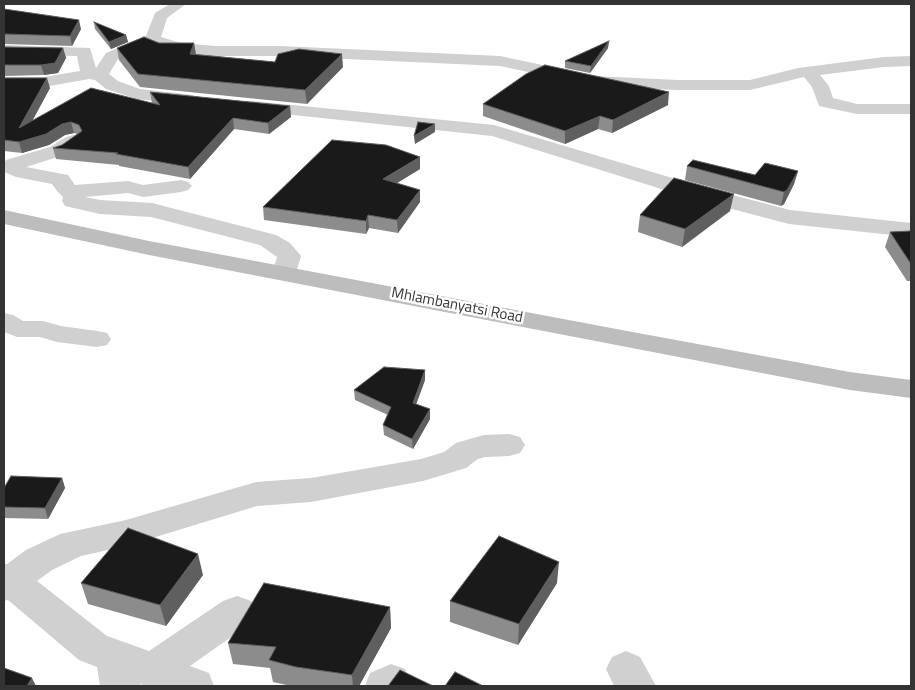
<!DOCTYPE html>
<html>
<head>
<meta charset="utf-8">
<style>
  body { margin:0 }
  #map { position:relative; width:915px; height:690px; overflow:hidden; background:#fff; font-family:"Titillium Web",sans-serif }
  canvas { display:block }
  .frame { position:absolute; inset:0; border:5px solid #333; pointer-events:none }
</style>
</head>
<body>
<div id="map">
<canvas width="915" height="690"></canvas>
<div class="frame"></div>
</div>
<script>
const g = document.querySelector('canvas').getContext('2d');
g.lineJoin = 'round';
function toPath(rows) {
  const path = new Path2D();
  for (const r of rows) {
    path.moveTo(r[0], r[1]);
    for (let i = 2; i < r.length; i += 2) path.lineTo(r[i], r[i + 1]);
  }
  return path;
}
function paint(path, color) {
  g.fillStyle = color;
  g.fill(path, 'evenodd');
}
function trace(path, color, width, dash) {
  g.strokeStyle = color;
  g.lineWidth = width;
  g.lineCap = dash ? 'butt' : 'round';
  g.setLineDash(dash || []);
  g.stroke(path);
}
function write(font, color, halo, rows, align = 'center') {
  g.font = font + ' "Titillium Web",sans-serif';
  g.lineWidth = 5;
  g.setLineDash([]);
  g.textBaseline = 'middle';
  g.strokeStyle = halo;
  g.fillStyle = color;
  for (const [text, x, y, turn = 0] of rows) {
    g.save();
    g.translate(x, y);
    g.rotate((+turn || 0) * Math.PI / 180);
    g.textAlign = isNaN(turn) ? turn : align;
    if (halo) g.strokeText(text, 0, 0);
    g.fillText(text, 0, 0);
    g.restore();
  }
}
const street = toPath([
  [170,4,186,4,167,18,161,37,181,43,215,46,280,46,500,56,594,76,678,80,750,80,798,68,884,57,911,56,911,66,884,67,820,75,829,86,833,98,857,104,911,104,911,114,857,114,819,106,812,87,804,77,750,90,678,90,594,86,500,66,280,56,215,56,179,52,154,44,118,59,109,74,118,81,140,89,193,95,196,99,193,103,187,104,137,99,106,89,95,80,89,79,44,87,4,87,4,77,44,77,80,71,77,56,4,55,4,45,90,48,96,68,106,53,146,36,155,13,170,4],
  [252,101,494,125,706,188,790,210,911,223,911,237,789,224,690,198,492,136,246,110,243,106,246,102,252,101],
  [73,135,80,137,83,141,80,145,64,155,26,167,68,175,75,185,128,181,143,185,181,180,188,182,192,186,188,190,181,192,143,197,128,193,85,197,100,200,152,203,276,235,290,243,301,256,296,273,293,278,284,280,275,278,272,273,277,257,260,245,151,217,100,214,65,206,62,201,63,197,57,191,52,184,16,177,4,172,4,163,6,160,50,147,66,137,73,135],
  [4,313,13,315,23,321,43,321,61,326,97,331,107,333,111,339,107,345,97,347,57,342,40,337,17,337,4,332,4,313],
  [509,434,520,437,525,445,520,453,509,456,485,457,478,459,466,468,423,481,311,502,257,506,126,546,81,556,52,570,37,581,107,636,149,651,223,601,237,596,251,601,256,612,251,623,190,666,209,673,214,686,146,686,140,684,140,686,100,686,97,667,79,660,8,600,4,601,4,564,7,564,26,550,60,534,126,520,256,482,311,478,421,459,444,452,456,443,473,438,484,435,509,434],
  [626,651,640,657,656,686,614,686,606,669,612,657,626,651],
  [391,664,405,669,411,682,409,686,365,686,370,673,391,664]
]);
const secondary = toPath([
  [4,210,149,241,627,331,850,372,911,380,911,398,850,390,149,255,4,224,4,210]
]);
const wall = toPath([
  [4,9,81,29,72,46,4,44],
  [94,22,126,35,128,42,111,49,95,29],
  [609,41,608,48,590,73,565,68,565,61],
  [159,43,194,43,196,54,275,62,343,67,307,104,140,87,119,60,117,48],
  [4,47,63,48,66,58,58,73,44,75,4,76],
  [4,78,50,88,32,121,152,103,150,92,290,106,291,117,269,134,234,129,190,179,119,166,119,165,56,159,53,148,62,145,77,134,74,133,65,135,49,145,22,153,4,151],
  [483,104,668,105,612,133,598,129,565,144,483,116],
  [687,166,755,175,798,171,794,184,784,204,781,206,685,180],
  [420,169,397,183,420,202,398,233,369,228,366,234,264,220,263,207],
  [730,211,682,247,638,232,640,215],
  [911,231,911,281,907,281,885,247,890,232],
  [425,380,416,404,430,419,413,449,384,435,383,425,388,415,355,400,354,390],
  [62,478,65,488,48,519,4,518,4,488],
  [203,575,166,626,88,604,81,583],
  [557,583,518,645,450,622,450,601],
  [390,607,391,628,359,686,291,686,273,682,270,668,233,664,228,643]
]);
const shadedWall = toPath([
  [79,20,81,29,72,46,70,36],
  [126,35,128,42,111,49,109,42],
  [609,41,608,48,590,73,591,66],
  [194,43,196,56,190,54],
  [63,48,66,58,58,73,44,75,41,65],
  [342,54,343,67,307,104,305,90],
  [47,78,50,88,22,140,19,128],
  [669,92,668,105,612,133,613,120],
  [290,106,291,117,269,134,268,123],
  [600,116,598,129,565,144,565,131],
  [233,118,234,129,190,179,188,167],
  [71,122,74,133,65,135,49,145,22,153,19,142,62,124],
  [435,124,435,132,415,144,414,136],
  [420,157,420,169,384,191,383,179],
  [798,171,794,184,784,204,781,206,784,192],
  [420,190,420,202,398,233,397,220],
  [734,194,730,211,682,247,685,229],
  [368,215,369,228,366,234,366,221],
  [425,370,425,380,413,413,413,403],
  [430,409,430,419,413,449,412,439],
  [62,478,65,488,48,519,45,508],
  [198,554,203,575,166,626,160,605],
  [559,562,557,583,518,645,519,624],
  [390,607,391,628,359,686,353,686,352,675],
  [32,678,36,686,27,686]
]);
const building = toPath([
  [4,9,79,20,70,36,4,34,4,9],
  [94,22,126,35,109,42,94,22],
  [144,37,159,43,194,43,190,54,275,62,278,54,299,49,342,54,305,90,138,74,117,48,144,37],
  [609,41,591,66,565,61,609,41],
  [4,47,63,48,55,63,41,65,4,65,4,47],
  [545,65,669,92,613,120,600,116,565,131,483,104,526,74,545,65],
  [4,78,47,78,19,128,91,88,160,105,150,92,290,106,268,123,233,118,188,167,116,154,118,153,53,148,62,145,82,131,79,125,71,122,62,124,46,134,19,142,4,140,4,78],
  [418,122,435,124,414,136,418,122],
  [332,140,386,145,420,157,383,179,420,190,397,220,368,215,366,221,263,207,332,140],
  [693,160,755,175,765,163,798,171,787,190,784,192,687,166,693,160],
  [674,178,734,194,685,229,640,215,674,178],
  [911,231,911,264,890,232,911,231],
  [384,367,425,370,413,403,430,409,412,439,383,425,391,407,354,390,384,367],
  [11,476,62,478,45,508,4,507,4,488,11,476],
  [128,528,198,554,160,605,81,583,128,528],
  [499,536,559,562,519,624,450,601,499,536],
  [264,583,390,607,352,675,296,667,269,660,276,647,228,643,264,583],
  [4,668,32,678,27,686,4,686,4,668],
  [400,670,433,686,388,686,400,670],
  [455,672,483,686,445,686,455,672]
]);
const streetNames = [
  ["Mhlambanyatsi Road",457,306,11]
];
paint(street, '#d0d0d0');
paint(secondary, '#bdbdbd');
paint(wall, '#8c8c8c');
paint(shadedWall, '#5f5f5f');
paint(building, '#1a1a1a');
trace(building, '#5f5f5f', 1);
write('15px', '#333', '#fff', streetNames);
</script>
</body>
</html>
